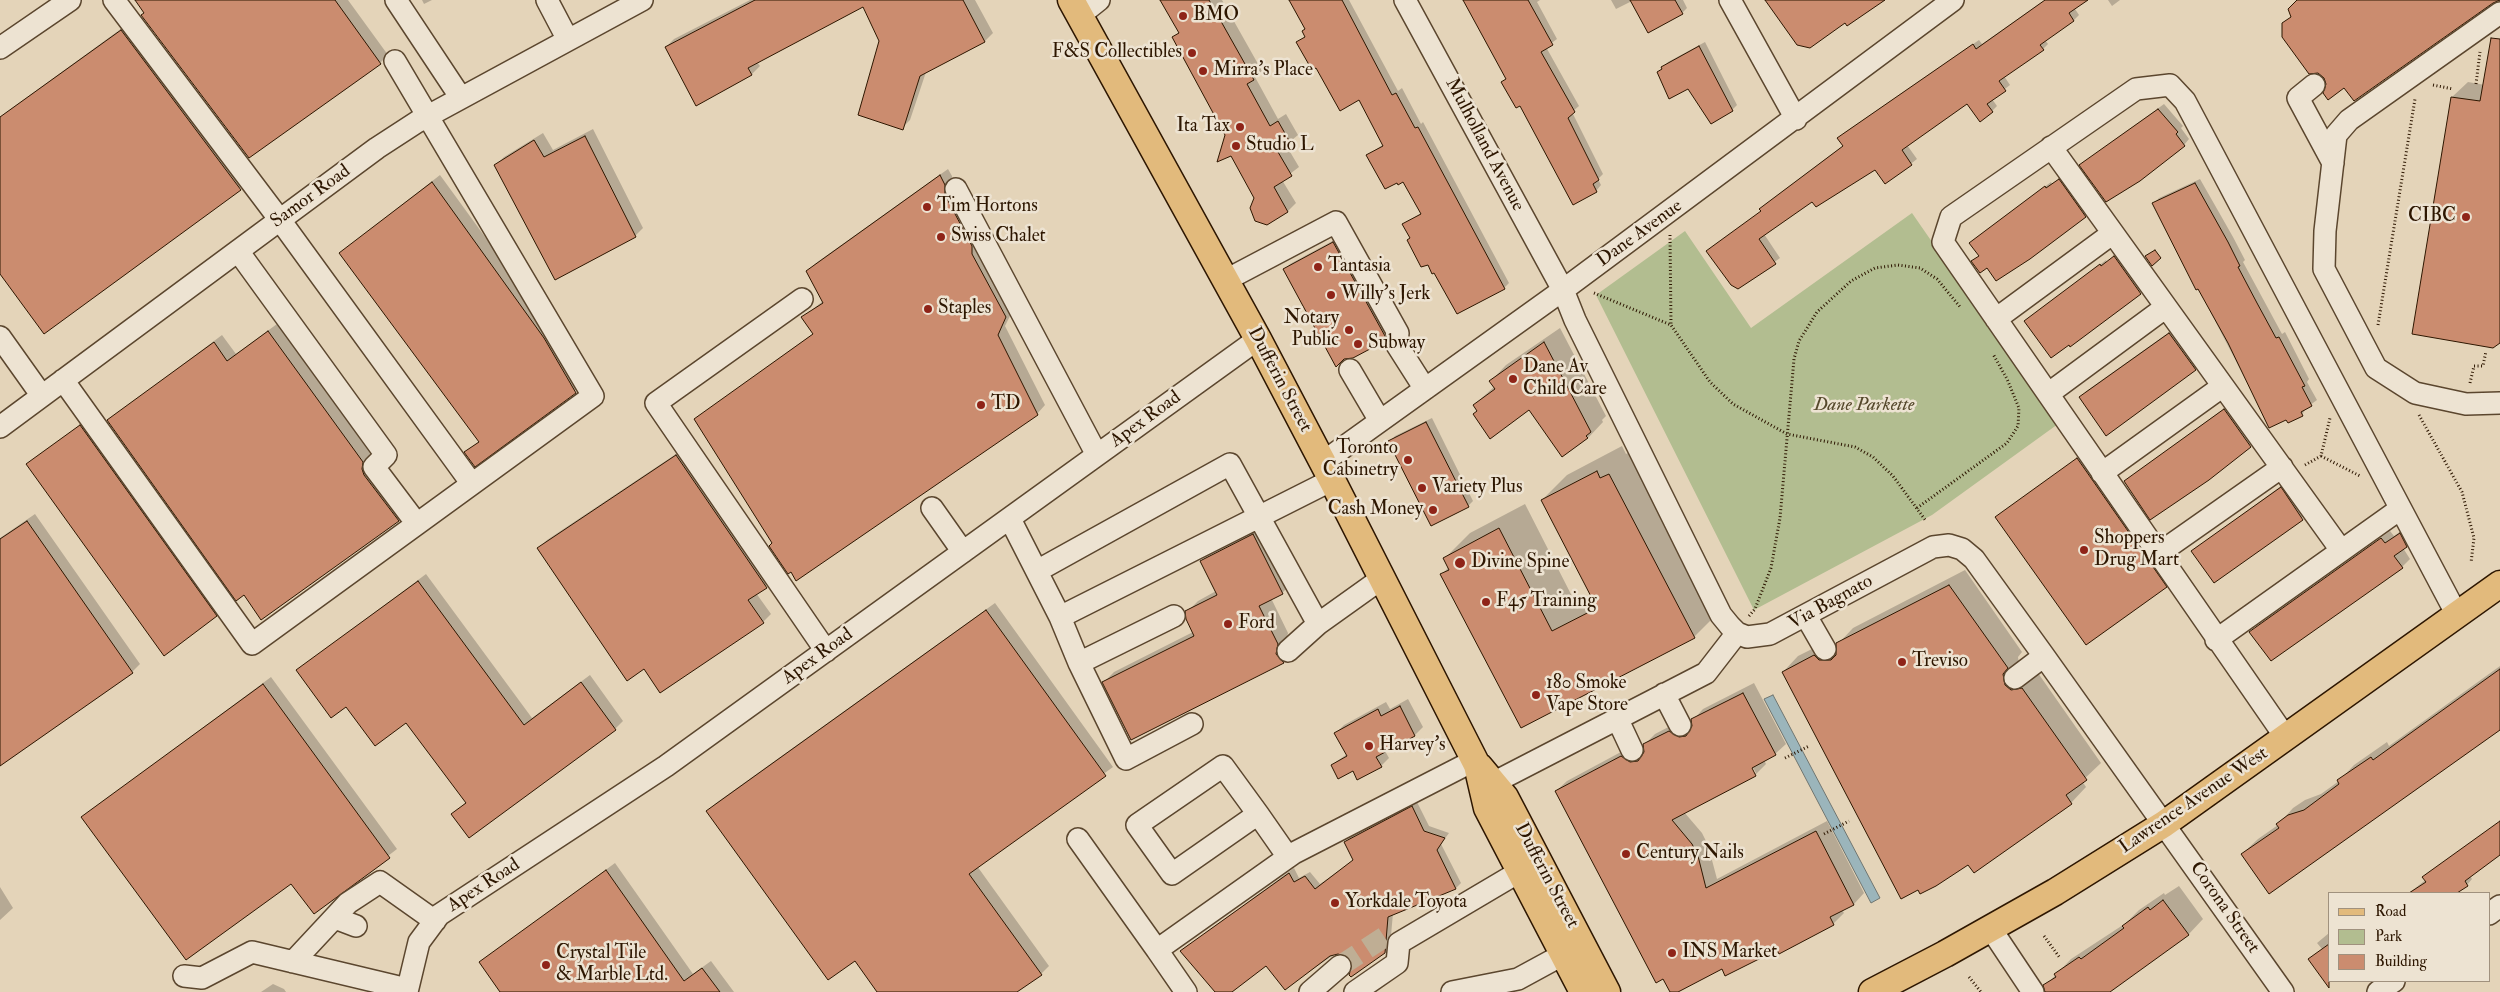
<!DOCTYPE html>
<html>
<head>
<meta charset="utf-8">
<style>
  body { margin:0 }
  #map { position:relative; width:2500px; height:992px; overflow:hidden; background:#e4d4b9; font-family:"IM FELL Double Pica",serif }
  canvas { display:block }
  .legend { position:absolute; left:2328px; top:892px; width:162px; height:90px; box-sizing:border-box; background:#ede3d2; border:1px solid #a0917e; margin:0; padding:6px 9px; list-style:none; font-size:15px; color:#2d1600 }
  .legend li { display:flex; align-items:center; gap:10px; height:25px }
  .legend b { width:25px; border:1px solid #a0917e }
</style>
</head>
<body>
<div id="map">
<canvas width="2500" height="992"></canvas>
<ul class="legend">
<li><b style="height:6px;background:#e2ba7c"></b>Road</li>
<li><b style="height:14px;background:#b2bd90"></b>Park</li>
<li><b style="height:14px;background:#cb8c6f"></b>Building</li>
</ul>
</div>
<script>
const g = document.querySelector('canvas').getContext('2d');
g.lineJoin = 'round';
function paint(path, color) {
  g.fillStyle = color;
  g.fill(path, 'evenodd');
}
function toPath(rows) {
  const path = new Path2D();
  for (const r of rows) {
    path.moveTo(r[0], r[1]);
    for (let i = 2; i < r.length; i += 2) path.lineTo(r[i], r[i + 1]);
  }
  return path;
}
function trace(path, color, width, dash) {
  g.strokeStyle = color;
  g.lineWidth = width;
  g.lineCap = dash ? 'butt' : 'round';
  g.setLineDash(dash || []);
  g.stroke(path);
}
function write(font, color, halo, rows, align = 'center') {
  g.font = font + ' "IM FELL Double Pica",serif';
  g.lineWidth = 5;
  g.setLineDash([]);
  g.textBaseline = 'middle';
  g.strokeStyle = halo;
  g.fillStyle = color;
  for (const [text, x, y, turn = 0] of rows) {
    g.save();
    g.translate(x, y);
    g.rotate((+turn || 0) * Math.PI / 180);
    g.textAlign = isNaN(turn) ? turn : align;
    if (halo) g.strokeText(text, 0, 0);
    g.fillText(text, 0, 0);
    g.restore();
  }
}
const green = toPath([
  [1912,213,2058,424,1932,515,1754,610,1596,295,1685,231,1751,328]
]);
const water = toPath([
  [1773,695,1880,898,1871,903,1764,699,1773,695]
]);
const shadow = toPath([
  [136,0,348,0,388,55,380,63,145,12],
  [422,0,432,0,424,4],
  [750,0,975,0,993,33,985,41,926,72,910,120,902,128,881,41,863,5,757,62,760,66,752,74,666,47,674,39],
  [1162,0,1222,0,1262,71,1255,77,1278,119,1286,114,1298,135,1286,145,1299,167,1282,180,1296,203,1288,211,1266,224,1227,135,1173,38,1180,31],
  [1290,0,1349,0,1398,91,1402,88,1421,124,1423,122,1509,283,1504,288,1435,271,1428,264,1404,224,1421,213,1403,180,1397,181,1368,155,1384,144,1359,99,1316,66,1298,42,1306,36,1306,28],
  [1464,0,1540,0,1537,2,1557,39,1546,47,1579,106,1572,112,1603,174,1598,179,1601,185,1596,191,1507,78],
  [1611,0,1683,0,1687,8,1682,13,1632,1,1616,9],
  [2045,0,2087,0,2075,9,2079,15,2074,20,2045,40,2048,44,2043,49,2004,76,2010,85,1992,99,1997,106,1992,111,1968,102,1907,145,1917,159,1886,183,1875,168,1813,200,1764,234,1780,258,1738,288,1761,209,1766,204,1844,145,1844,133,1979,40,1982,44],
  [2108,0,2120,0,2112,6],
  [129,23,249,181,44,332,0,272,0,117],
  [1705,42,1737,105,1732,110,1659,72,1668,62],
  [2500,53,2500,341,2452,97,2468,82,2485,85],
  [2164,104,2183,126,2181,128,2189,139,2184,145,2081,165],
  [593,129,643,228,635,236,496,165,504,157,543,133,553,150],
  [948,169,952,176,952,186,1014,308,1005,326,1045,405,1037,414,774,543,696,419,814,333,803,317,823,301,808,271,816,263],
  [440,175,552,329,584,384,475,465,466,452,479,441,340,253],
  [2064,175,2091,211,2085,216,1987,267,1973,261,1980,255,1976,238,2051,182,2052,184],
  [2200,179,2233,237,2245,260,2243,262,2282,334,2285,332,2309,379,2307,382,2317,400,2306,408,2302,415,2286,418,2270,427,2154,203,2159,198],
  [1338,238,1390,334,1384,340,1285,269,1290,264],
  [2120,252,2146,288,2070,345,2026,321,2106,260,2107,262],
  [277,324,370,453,369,460,406,512,398,520,244,594,109,420,222,335,236,354],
  [1560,328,1606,416,1602,420,1603,422,1588,438,1563,456,1529,409,1479,410,1474,405,1495,386,1491,381,1506,365],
  [2175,328,2201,364,2196,369,2085,392],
  [2233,402,2259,438,2208,479,2125,481],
  [89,418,224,607,216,615,28,464],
  [1432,418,1473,501,1468,506,1390,442,1395,436],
  [1622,446,1626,454,1634,450,1719,612,1694,637,1522,727,1442,574,1449,567,1444,559,1470,533,1525,504,1577,606,1593,598,1542,500,1567,475],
  [685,448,775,579,756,593,771,614,763,622,644,668,539,548,547,540],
  [2080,457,2168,584,2166,586,1999,515],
  [2289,480,2311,511,2214,581,2193,551],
  [35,514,140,664,132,672,0,766,0,538],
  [1264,524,1293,582,1282,593,1271,598,1288,633,1286,643,1294,651,1284,662,1132,738,1104,682,1114,672,1193,632,1187,612,1198,601,1216,591,1201,561,1212,550],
  [2408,526,2414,538,2403,548,2410,559,2402,567,2271,659,2251,632,2259,624,2390,531,2394,536],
  [1965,570,2022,652,2018,657,2020,670,2038,673,2101,763,2082,781,2086,787,2071,803,1783,672,1798,656,1830,640,1837,645,1853,628],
  [426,574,532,718,590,675,623,721,615,729,453,814,466,802,407,721,346,705,298,670],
  [995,603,1113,767,977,866,1049,966,1041,974,1015,992,879,992,855,959,708,811,716,803],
  [2500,666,2500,726,2242,854,2258,839,2278,825,2293,808,2305,800,2321,794,2339,781,2354,765,2387,742,2389,746],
  [271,677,397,849,314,913,292,882,83,817],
  [1754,683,1786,744,1775,754,1764,760,1766,764,1755,775,1684,812,1702,833,1708,845,1717,879,1827,821,1864,893,1854,904,1842,910,1844,913,1833,924,1777,948,1722,967,1672,992,1556,791,1567,781,1632,746,1642,752,1646,752,1644,745,1655,734,1680,721,1690,727,1694,726,1693,720,1703,709],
  [1750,762,1756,773,1753,773],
  [1408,699,1423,727,1415,735,1385,751,1389,758,1381,766,1353,770,1332,765,1347,754,1336,733,1344,725,1386,702,1390,709],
  [1417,802,1429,826,1449,833,1441,844,1461,883,1456,888,1393,913,1390,947,1385,952,1354,964,1350,956,1338,952,1285,988,1267,964,1230,992,1216,992,1181,951,1294,868,1299,878,1310,872,1320,884,1354,860,1345,842,1350,837],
  [2500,821,2500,854,2470,876,2472,879,2467,885,2455,893,2409,893],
  [615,863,693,974,711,961,734,992,501,992,481,962],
  [2179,886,2203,919,2188,935,2107,992,2030,992,2040,985,2046,988,2045,986,2071,959,2126,923,2139,910,2164,893,2165,895],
  [0,887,13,908,0,920],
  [2329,933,2329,977,2310,959,2322,949,2317,943],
  [273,984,284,989,286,992,261,992]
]);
const building = toPath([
  [135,0,335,0,381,64,249,158,141,15,144,13,135,0],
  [755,0,963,0,985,42,920,76,903,130,858,115,879,41,863,7,748,68,752,75,696,106,665,47,755,0],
  [1160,0,1209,0,1254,80,1247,84,1270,126,1278,121,1291,144,1278,152,1292,176,1274,187,1288,212,1267,225,1255,221,1250,208,1254,198,1231,156,1217,162,1225,135,1172,37,1179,33,1160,0],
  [1289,0,1342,0,1392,95,1396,93,1415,128,1418,127,1505,289,1457,314,1434,273,1432,274,1428,265,1421,267,1407,240,1410,238,1402,224,1421,214,1403,182,1398,185,1397,183,1385,189,1366,155,1383,146,1359,100,1340,111,1316,68,1312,70,1296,42,1305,37,1302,31,1305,29,1289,0],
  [1463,0,1528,0,1553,45,1541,52,1575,112,1568,118,1599,180,1593,184,1597,192,1573,205,1520,106,1516,108,1501,82,1506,79,1463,0],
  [1630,0,1675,0,1683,14,1648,33,1630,0],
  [1765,0,1885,0,1847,26,1845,23,1810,48,1797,45,1765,0],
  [2045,0,2088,0,2069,13,2074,21,2040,45,2044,50,1999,81,2006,91,1987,104,1993,112,1980,122,1967,104,1902,150,1912,165,1885,184,1875,170,1816,207,1812,202,1759,239,1776,264,1738,289,1731,285,1706,251,1761,211,1759,209,1843,146,1837,138,1973,44,1976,49,2045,0],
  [2297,0,2500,0,2493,3,2354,101,2344,88,2328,100,2323,93,2326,84,2324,78,2318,73,2309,74,2282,37,2282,23,2291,17,2288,9,2297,0],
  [121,30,241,190,44,334,0,274,0,117,121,30],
  [2491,38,2500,39,2500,343,2493,348,2412,334,2451,97,2480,101,2491,38],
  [1699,46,1733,111,1711,124,1688,89,1669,99,1657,72,1662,69,1661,67,1699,46],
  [2158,109,2178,132,2176,134,2185,146,2140,181,2106,202,2079,165,2158,109],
  [585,136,636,237,555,280,494,165,534,140,544,157,585,136],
  [940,175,945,185,945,195,972,246,972,254,1006,317,998,335,1038,415,796,581,791,572,788,574,769,546,772,543,694,419,813,334,801,317,823,303,806,271,940,175],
  [2059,179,2086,217,2030,259,1996,281,1987,268,1980,273,1971,261,1979,256,1969,243,2045,186,2046,188,2059,179],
  [432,182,544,338,576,393,475,467,464,452,479,442,339,253,432,182],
  [2195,183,2228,242,2240,266,2238,267,2257,303,2276,338,2279,337,2305,386,2302,387,2312,406,2301,412,2303,416,2288,423,2286,420,2269,428,2228,343,2198,289,2196,290,2152,203,2195,183],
  [1333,242,1385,336,1385,341,1353,358,1344,359,1336,367,1283,269,1333,242],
  [2155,250,2161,258,2152,266,2145,256,2155,250],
  [2114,256,2141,294,2070,347,2069,345,2051,358,2024,321,2100,264,2101,266,2114,256],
  [268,331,363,462,362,469,364,475,399,521,261,620,244,595,236,601,107,420,214,342,227,361,268,331],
  [2169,333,2196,370,2106,436,2079,397,2169,333],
  [1544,342,1591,432,1586,436,1588,438,1562,457,1529,410,1490,439,1473,414,1477,411,1473,405,1495,389,1489,381,1544,342],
  [2224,409,2251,447,2209,480,2150,520,2124,481,2224,409],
  [1426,422,1469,507,1431,526,1388,441,1426,422],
  [80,425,217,616,164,656,26,464,80,425],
  [676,455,767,588,748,600,764,623,660,693,644,669,627,681,537,548,676,455],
  [2077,458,2167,587,2086,645,1995,517,2077,458],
  [1597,471,1600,478,1609,474,1695,638,1521,728,1440,574,1449,570,1443,558,1499,528,1552,631,1597,608,1541,500,1597,471],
  [2281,487,2303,520,2214,583,2191,551,2281,487],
  [27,521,133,673,0,766,0,539,27,521],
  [2400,533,2407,547,2394,556,2403,568,2271,661,2249,632,2381,538,2385,543,2400,533],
  [1253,534,1283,594,1259,606,1278,644,1276,654,1284,663,1131,740,1102,682,1194,636,1186,619,1185,611,1217,595,1200,561,1253,534],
  [418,581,524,725,581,682,616,730,469,838,451,814,466,803,406,723,375,746,346,707,331,718,296,670,418,581],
  [1949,585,2008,668,2003,674,2005,685,2011,690,2022,688,2087,780,2066,795,2072,804,1974,873,1968,865,1936,886,1920,894,1918,890,1901,899,1782,672,1814,655,1819,660,1831,660,1836,655,1836,643,1949,585],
  [986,610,1106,776,969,874,1042,975,1017,992,877,992,855,961,828,980,706,811,986,610],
  [2500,669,2500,730,2269,894,2241,854,2279,828,2276,824,2288,815,2304,810,2339,784,2337,780,2371,757,2373,760,2500,669],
  [263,684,390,858,314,914,291,884,186,960,81,817,263,684],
  [1743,693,1776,755,1752,768,1756,776,1672,820,1692,844,1698,856,1706,888,1816,831,1854,905,1830,917,1834,925,1779,954,1777,950,1725,976,1722,969,1678,992,1670,992,1663,979,1656,983,1555,791,1621,756,1630,762,1638,761,1644,752,1643,744,1669,731,1679,737,1686,736,1692,726,1691,719,1743,693],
  [1400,706,1415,736,1376,757,1382,767,1357,780,1353,771,1338,779,1331,765,1347,756,1334,733,1378,709,1381,716,1400,706],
  [1412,806,1424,831,1445,838,1437,850,1456,889,1388,917,1385,953,1351,977,1349,975,1352,964,1350,958,1338,954,1330,956,1285,990,1266,966,1232,992,1215,992,1180,951,1289,873,1294,882,1305,876,1315,889,1353,860,1344,842,1412,806],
  [2500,821,2500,855,2465,881,2468,886,2457,893,2409,893,2426,882,2422,877,2500,821],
  [606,870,684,981,702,968,720,992,500,992,479,962,606,870],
  [2163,900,2189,935,2110,992,2045,992,2043,985,2056,977,2054,974,2079,957,2081,959,2124,928,2122,926,2148,907,2150,910,2163,900],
  [2329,944,2329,988,2308,959,2329,944]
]);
const minorTunnel = toPath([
  [1340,966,1386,936]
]);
const path = toPath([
  [2476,84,2480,52],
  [2433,85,2453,89],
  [1670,235,1671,325],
  [1594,293,1671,325,1710,382,1733,404,1787,434,1855,447,1873,457,1893,476,1926,521],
  [2378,325,2415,99],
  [2470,383,2474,366,2483,366,2486,351],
  [2419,415,2462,492,2474,538,2471,563],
  [2321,456,2360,476],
  [2305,465,2321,456,2330,418],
  [1917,508,2007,443,2018,426,2019,408,2007,379,1993,354],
  [1749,616,1755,609,1771,568,1780,518,1794,359,1799,341,1817,312,1851,281,1875,268,1898,265,1920,268,1937,279,1961,308],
  [1785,758,1809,746],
  [1824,834,1849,821],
  [2044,936,2060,958],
  [1969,977,1981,992]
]);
const minor = toPath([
  [114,0,280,220,472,484,593,396,395,61],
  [396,0,461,98],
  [547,0,568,40],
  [1405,0,1563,290,1575,320,1721,615,1730,626,1737,633,1747,637,1770,634,1933,547,1949,545,1962,549,1974,559,2044,656,2283,992],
  [1730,0,1796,119],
  [2500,13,2349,120,2336,135,2325,231,2324,269,2376,368,2415,393,2466,404,2500,403],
  [1079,16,1099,0],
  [0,48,70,0],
  [2314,85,2298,98,2333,163],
  [2051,147,2341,550],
  [956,189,1097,455],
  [238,251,386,455,374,467,417,524],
  [1226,280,1336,222,1398,333,1397,345,1425,389],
  [802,299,656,403,826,651],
  [1996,319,2113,233],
  [0,337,42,396],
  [1350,370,1380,421],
  [63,380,252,644,472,484],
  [2048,394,2166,307],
  [0,427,377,148,417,122,642,0],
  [1323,462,1563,290,1953,0],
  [2102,473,2223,386],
  [932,508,963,552],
  [1010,519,1060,617,1079,663,1126,759,1192,724],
  [2158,554,2282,467],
  [1037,571,1230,464,1318,624,1288,651],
  [1806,616,1825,649],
  [1060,617,1332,480],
  [1318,624,1381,579],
  [2216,640,2400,509],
  [1079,663,1174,616],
  [2015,678,2044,656],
  [1664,694,1680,725],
  [1617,718,1632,750],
  [2286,738,1943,242,1951,217,2136,89,2170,85,2185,101,2457,615],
  [1493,783,1706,673,1737,633],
  [1258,814,1172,874,1137,825,1223,766,1258,814,1288,857],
  [1078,839,1157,950],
  [2489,914,2500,906],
  [335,918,356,926],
  [1991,929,2033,992],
  [293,962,348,903,380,882,435,921],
  [184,976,202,978,252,952,407,989],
  [407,992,419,942,439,915,666,766,1258,339],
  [1186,992,1157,950,1294,853,1475,760],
  [1310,992,1340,966],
  [1355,992,1397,963,1399,943,1519,872],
  [1452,992,1518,979,1564,954],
  [2378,992,2394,981]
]);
const major = toPath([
  [1071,0,1258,339,1332,480,1477,765,1487,808,1583,992],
  [1480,767,1505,797,1607,992],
  [1872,992,1945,954,2055,892,2164,824,2500,584]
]);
const markers = [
  [1183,16,5,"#8f2418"],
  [1192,53,5,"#8f2418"],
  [1203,71,5,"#8f2418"],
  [1240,127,5,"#8f2418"],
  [1236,146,5,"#8f2418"],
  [927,207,5,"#8f2418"],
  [2466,217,5,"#8f2418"],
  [941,237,5,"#8f2418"],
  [1318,267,5,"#8f2418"],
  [1331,295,5,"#8f2418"],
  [928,309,5,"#8f2418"],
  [1349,330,5,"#8f2418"],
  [1358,344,5,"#8f2418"],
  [1513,379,5,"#8f2418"],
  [981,405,5,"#8f2418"],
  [1408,460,5,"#8f2418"],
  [1422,488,5,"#8f2418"],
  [1433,510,5,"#8f2418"],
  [2084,550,5,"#8f2418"],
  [1460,563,6,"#8f2418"],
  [1486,602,5,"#8f2418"],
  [1228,624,5,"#8f2418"],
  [1902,662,5,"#8f2418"],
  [1536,695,5,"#8f2418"],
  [1369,746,5,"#8f2418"],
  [1626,854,5,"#8f2418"],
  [1335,903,5,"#8f2418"],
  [1672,953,5,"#8f2418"],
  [546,965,5,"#8f2418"]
];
const poiNames = [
  ["BMO",1193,16],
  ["F&S Collectibles",1182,53,"right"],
  ["Mirra's Place",1213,71],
  ["Ita Tax",1230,127,"right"],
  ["Studio L",1246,146],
  ["Tim Hortons",937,207],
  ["CIBC",2456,217,"right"],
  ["Swiss Chalet",951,237],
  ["Tantasia",1328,267],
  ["Willy's Jerk",1341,295],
  ["Staples",938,309],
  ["Notary",1339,319,"right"],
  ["Public",1339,341,"right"],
  ["Subway",1368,344],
  ["Dane Av",1523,368],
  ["Child Care",1523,390],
  ["TD",991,405],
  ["Toronto",1398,449,"right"],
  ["Cabinetry",1398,471,"right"],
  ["Variety Plus",1432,488],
  ["Cash Money",1423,510,"right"],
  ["Shoppers",2094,539],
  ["Drug Mart",2094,561],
  ["Divine Spine",1471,563],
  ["F45 Training",1496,602],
  ["Ford",1238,624],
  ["Treviso",1912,662],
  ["180 Smoke",1546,684],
  ["Vape Store",1546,706],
  ["Harvey's",1379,746],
  ["Century Nails",1636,854],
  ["Yorkdale Toyota",1345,903],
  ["INS Market",1682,953],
  ["Crystal Tile",556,954],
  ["& Marble Ltd.",556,976]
];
const streetNames = [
  ["Mulholland Avenue",1484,145,62],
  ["Samor Road",311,197,-36],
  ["Dane Avenue",1640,234,-36],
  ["Dufferin Street",1279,380,62],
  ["Apex Road",1146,420,-36],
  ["Via Bagnato",1831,603,-29],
  ["Apex Road",818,657,-36],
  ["Lawrence Avenue West",2194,801,-34],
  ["Dufferin Street",1546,876,62],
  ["Apex Road",484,886,-33],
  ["Corona Street",2224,908,55]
];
const parkNames = [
  ["Dane Parkette",1864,406]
];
paint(green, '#b2bd90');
paint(water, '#9bb5bb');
trace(water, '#6f7570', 1);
paint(shadow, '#0003');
paint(building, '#cb8c6f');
trace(building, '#2d1600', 1);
trace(minorTunnel, '#bfae94', 21, [21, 11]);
trace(minor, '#5b462e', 24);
trace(major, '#2d1600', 29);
trace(path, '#2d1600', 3, [1, 2.5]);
trace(minor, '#ede3d2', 21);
trace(major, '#e2ba7c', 26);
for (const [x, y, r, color] of markers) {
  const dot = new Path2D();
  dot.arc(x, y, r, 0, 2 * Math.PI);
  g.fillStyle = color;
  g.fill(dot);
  trace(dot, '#ede3d2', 2);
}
write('19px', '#2d1600', '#ede3d2', poiNames, 'left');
write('19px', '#2d1600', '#ede3d2', streetNames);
write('italic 19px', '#55482b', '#ede3d2', parkNames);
</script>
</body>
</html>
